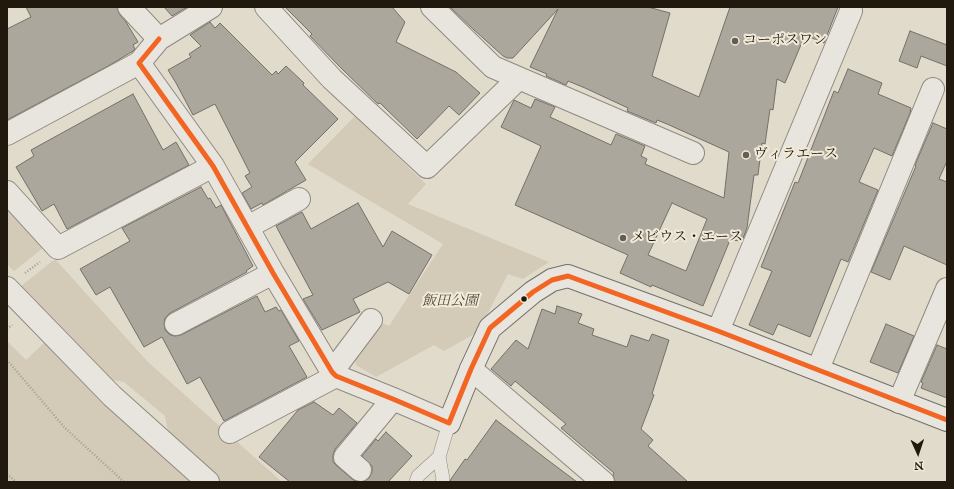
<!DOCTYPE html>
<html>
<head>
<meta charset="utf-8">
<style>
  body { margin:0 }
  #map { position:relative; width:954px; height:489px; overflow:hidden; background:#e1dbcc; font-family:"IM FELL Great Primer",serif }
  canvas { display:block }
  .frame { position:absolute; inset:0; border:8px solid #21190e; pointer-events:none }
  .north { position:absolute; left:898px; top:433px; width:40px; height:40px; -webkit-text-stroke:3px #f1ead9; paint-order:stroke; rotate:177deg; font-size:11px; font-weight:700; line-height:16px; text-align:center; color:#21190e }
  .north::after { content:''; display:block; margin:auto; width:14px; height:18px; background:#21190e; clip-path:polygon(50% 0,100% 100%,50% 72%,0 100%) }
</style>
</head>
<body>
<div id="map">
<canvas width="954" height="489"></canvas>
<div class="frame"></div>
<div class="north">N</div>
</div>
<script>
const g = document.querySelector('canvas').getContext('2d');
g.lineJoin = 'round';
function paint(path, color) {
  g.fillStyle = color;
  g.fill(path, 'evenodd');
}
function toPath(rows) {
  const path = new Path2D();
  for (const r of rows) {
    path.moveTo(r[0], r[1]);
    for (let i = 2; i < r.length; i += 2) path.lineTo(r[i], r[i + 1]);
  }
  return path;
}
function trace(path, color, width, dash) {
  g.strokeStyle = color;
  g.lineWidth = width;
  g.lineCap = dash ? 'butt' : 'round';
  g.setLineDash(dash || []);
  g.stroke(path);
}
function write(font, color, halo, rows, align = 'center') {
  g.font = font + ' "IM FELL Great Primer","Noto Serif JP",serif';
  g.lineWidth = 4;
  g.setLineDash([]);
  g.textBaseline = 'middle';
  g.strokeStyle = halo;
  g.fillStyle = color;
  for (const [text, x, y, turn = 0] of rows) {
    g.save();
    g.translate(x, y);
    g.rotate((+turn || 0) * Math.PI / 180);
    g.textAlign = isNaN(turn) ? turn : align;
    if (halo) g.strokeText(text, 0, 0);
    g.fillText(text, 0, 0);
    g.restore();
  }
}
const green = toPath([
  [355,116,426,184,408,204,549,262,523,279,508,274,478,332,444,351,434,345,376,377,356,365,354,356,379,322,389,326,443,244,308,164],
  [7,208,43,248,14,271,7,264],
  [55,259,148,362,282,482,221,482,169,436,165,416,124,382,108,379,20,287],
  [48,339,194,482,7,482,7,341,26,360]
]);
const building = toPath([
  [26,7,117,7,120,15,126,22,138,42,133,45,135,49,133,51,110,65,7,120,7,29,31,17,26,7],
  [164,7,187,7,172,16,164,7],
  [285,7,392,7,405,22,396,42,456,72,480,93,459,115,449,106,417,139,380,103,378,104,340,67,310,36,312,34,285,7],
  [450,7,648,7,670,13,652,76,699,97,730,7,838,7,824,43,805,35,785,83,777,79,773,110,770,109,765,144,762,143,758,175,754,175,747,228,742,241,730,240,703,306,652,285,651,287,620,273,628,255,515,205,541,146,501,127,514,100,531,108,535,99,555,107,550,117,611,145,616,134,645,146,641,156,647,159,645,164,724,198,729,152,667,124,657,120,656,123,627,111,628,108,585,88,568,81,566,85,546,76,547,74,530,67,558,9,513,58,507,58,503,56,473,29,450,7],
  [672,203,707,219,686,271,648,255,672,203],
  [210,22,215,28,220,23,272,75,276,71,278,74,286,66,304,83,303,85,338,119,295,162,306,180,263,205,262,203,251,209,242,193,252,187,245,176,250,173,215,104,193,115,176,83,168,70,191,57,189,54,201,46,190,35,210,22],
  [910,31,947,45,947,66,921,56,917,68,899,61,910,31],
  [848,69,882,83,878,94,911,108,910,113,892,156,874,148,859,182,878,190,848,262,841,259,810,337,778,324,773,335,749,325,772,271,761,267,795,182,798,183,834,91,838,93,848,69],
  [133,94,163,150,176,142,189,165,67,229,54,204,42,211,16,167,34,156,31,150,133,94],
  [933,123,947,129,947,161,939,179,947,182,947,265,904,246,890,280,871,272,916,166,915,165,933,123],
  [201,187,208,199,210,198,216,208,221,205,253,266,246,271,247,272,170,313,165,318,164,323,165,330,170,335,175,336,181,335,257,296,265,312,276,307,279,311,281,310,299,341,289,346,307,377,224,421,200,377,187,384,162,337,144,347,110,287,96,295,80,269,130,241,122,228,201,187],
  [358,203,383,247,392,231,432,255,409,294,388,282,353,299,360,312,322,330,303,299,313,295,276,226,302,212,311,229,358,203],
  [557,306,582,314,578,323,594,329,592,335,627,347,631,335,649,341,652,334,669,340,652,394,654,395,641,429,653,440,648,446,688,482,615,482,613,475,614,473,561,428,566,424,515,381,511,386,491,369,516,340,528,349,542,309,555,314,557,306],
  [886,324,914,336,898,373,870,362,886,324],
  [937,345,947,349,947,398,921,388,923,383,921,382,937,345],
  [314,402,333,415,339,408,357,423,335,449,333,455,333,462,337,466,352,479,357,482,290,482,259,457,298,410,314,402],
  [496,420,545,458,577,482,450,482,451,479,465,459,467,460,496,420],
  [386,432,412,456,388,482,362,482,369,478,372,472,372,466,362,456,376,439,378,441,386,432]
]);
const path = toPath([
  [25,273,40,262],
  [7,329,12,325],
  [7,360,65,428,124,482],
  [7,474,16,482]
]);
const lane = toPath([
  [416,482,418,476,439,457],
  [442,482,443,479,439,457,449,423]
]);
const street = toPath([
  [129,7,159,39,211,7],
  [266,7,332,79,427,167,518,79],
  [432,7,493,67,693,153],
  [159,39,139,63,213,166,273,273,332,372,336,376,393,399,449,423],
  [7,134,139,63],
  [7,192,58,248,213,166],
  [248,227,299,199],
  [7,288,112,396,208,482],
  [176,324,273,273],
  [718,331,851,11],
  [471,369,603,482],
  [818,369,933,89],
  [332,372,371,320],
  [899,402,947,289],
  [230,432,336,376],
  [360,470,345,457,393,399]
]);
const secondary = toPath([
  [449,423,471,369,490,328,533,292,552,280,568,276,718,331,947,420]
]);
const bus1 = toPath([
  [159,39,139,63,213,166,273,273,332,372,336,376,393,399,449,423,471,369,490,328,533,292,552,280,568,276,718,331,947,420]
]);
const markers = [
  [735,41,4,"#645d50"],
  [746,155,4,"#645d50"],
  [623,238,4,"#645d50"],
  [524,299,3.5,"#21190e"]
];
const poiNames = [
  ["コーポスワン",743,41],
  ["ヴィラエース",754,155],
  ["メビウス・エース",631,238]
];
const parkNames = [
  ["飯田公園",450,302]
];
paint(green, '#d3cab7');
paint(building, '#aca79d');
trace(building, '#747067', 1);
trace(lane, '#8f8a81', 14);
trace(street, '#8f8a81', 24);
trace(secondary, '#747067', 24);
trace(path, '#a29f98', 2.5, [1, 2]);
trace(lane, '#e8e5de', 13);
trace(street, '#e8e5de', 22);
trace(secondary, '#e8e5de', 22);
trace(bus1, '#f26522', 5);
for (const [x, y, r, color] of markers) {
  const dot = new Path2D();
  dot.arc(x, y, r, 0, 2 * Math.PI);
  g.fillStyle = color;
  g.fill(dot);
  trace(dot, '#f1ead9', 1.5);
}
write('14px', '#21190e', '#f1ead9', poiNames, 'left');
write('italic 14px', '#534a3b', '#f1ead9', parkNames);
</script>
</body>
</html>
